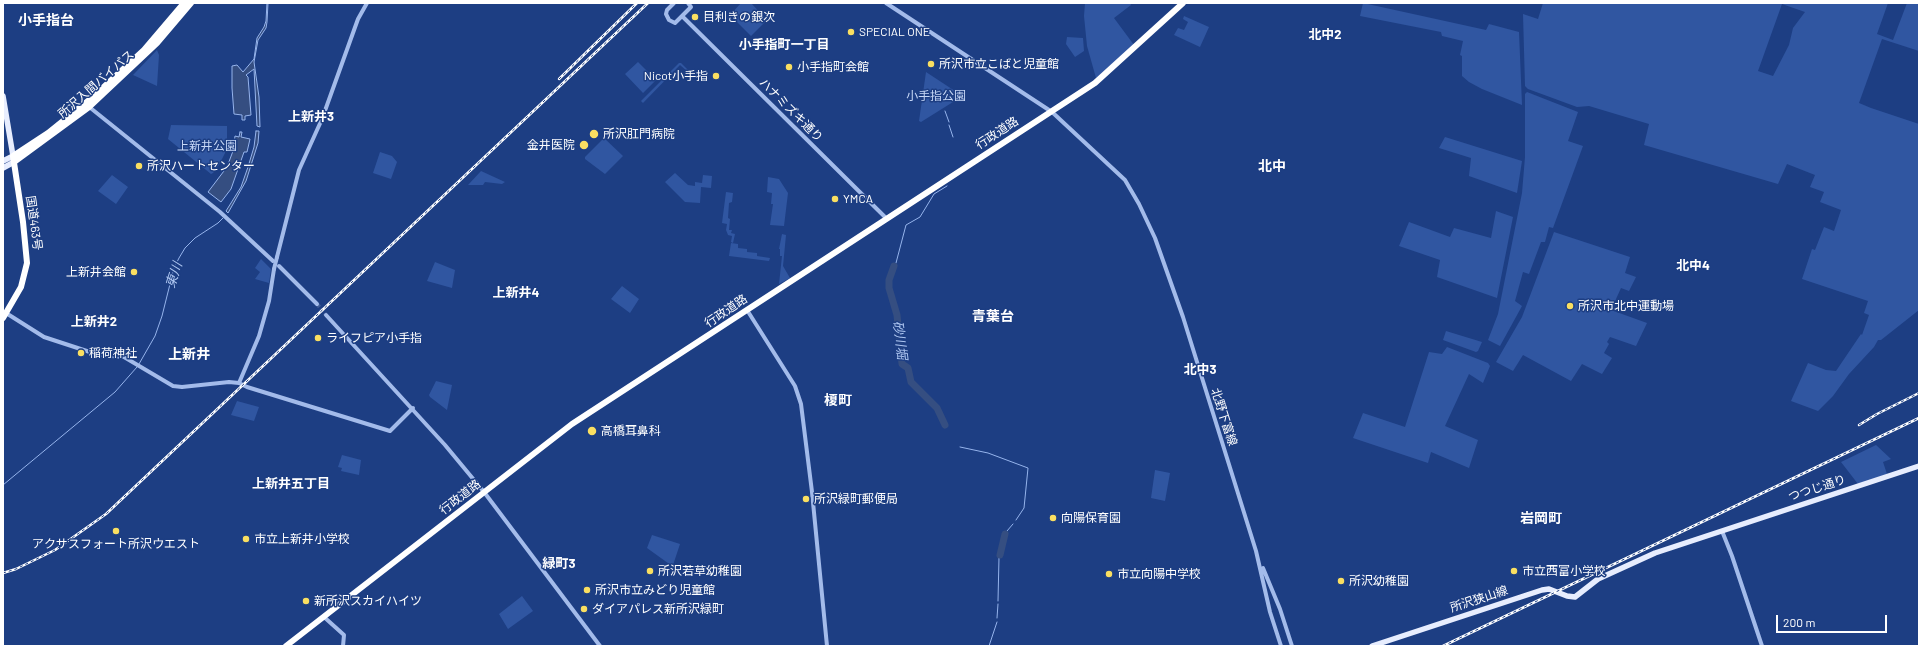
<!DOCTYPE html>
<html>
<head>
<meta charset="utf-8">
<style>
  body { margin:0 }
  #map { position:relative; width:1922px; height:649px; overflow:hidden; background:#1d3e83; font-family:Barlow,sans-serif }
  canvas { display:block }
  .frame { position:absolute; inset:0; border:4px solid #fff; pointer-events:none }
  .scale { position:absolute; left:1776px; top:615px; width:111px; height:18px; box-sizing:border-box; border:2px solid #fff; border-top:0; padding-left:5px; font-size:12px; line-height:14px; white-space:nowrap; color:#fff; -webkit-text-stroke:3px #1d3e83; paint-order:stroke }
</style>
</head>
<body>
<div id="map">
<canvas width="1922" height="649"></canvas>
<div class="frame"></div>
<div class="scale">200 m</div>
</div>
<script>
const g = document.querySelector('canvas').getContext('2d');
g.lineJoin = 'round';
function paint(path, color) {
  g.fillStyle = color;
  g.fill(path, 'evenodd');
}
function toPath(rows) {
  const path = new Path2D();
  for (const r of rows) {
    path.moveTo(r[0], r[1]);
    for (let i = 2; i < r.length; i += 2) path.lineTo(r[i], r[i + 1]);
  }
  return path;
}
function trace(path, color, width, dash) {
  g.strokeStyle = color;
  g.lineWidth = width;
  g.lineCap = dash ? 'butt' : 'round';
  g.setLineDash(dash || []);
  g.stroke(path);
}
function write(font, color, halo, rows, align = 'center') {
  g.font = font + ' Barlow,"Noto Sans JP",sans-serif';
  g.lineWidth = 3;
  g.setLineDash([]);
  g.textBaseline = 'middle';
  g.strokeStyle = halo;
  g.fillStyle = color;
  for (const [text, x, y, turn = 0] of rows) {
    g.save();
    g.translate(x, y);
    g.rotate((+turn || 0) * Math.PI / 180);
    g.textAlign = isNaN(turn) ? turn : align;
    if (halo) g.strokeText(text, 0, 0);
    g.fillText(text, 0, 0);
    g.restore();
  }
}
const green = toPath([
  [741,3,751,3,767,20,751,36,730,15],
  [1085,3,1130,3,1131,5,1114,18,1134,45,1096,78,1087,46,1084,16],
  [1363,3,1486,30,1489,24,1519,32,1522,105,1482,89,1469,82,1462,76,1462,56,1460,55,1463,41,1442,36,1441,32,1360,16],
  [1543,3,1888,3,1877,34,1893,40,1907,3,1919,3,1919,51,1882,39,1859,103,1871,108,1919,124,1919,310,1881,340,1878,340,1874,347,1849,374,1833,396,1818,411,1791,401,1808,363,1826,370,1836,371,1861,334,1862,335,1869,315,1864,313,1868,301,1802,279,1812,249,1815,250,1824,227,1834,231,1841,210,1820,202,1824,192,1810,187,1815,175,1787,164,1778,184,1644,145,1649,124,1589,106,1577,107,1528,89,1525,86,1523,14,1538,19],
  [1782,4,1805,12,1793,28,1789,45,1773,76,1758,71],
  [1184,16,1209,27,1200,47,1174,35,1178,28,1184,30,1188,22,1183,19],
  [1067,37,1083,38,1084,51,1075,57,1066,44],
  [157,50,159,55,157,86,133,75],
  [638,62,656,80,643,93,625,74],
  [679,63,681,63,689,71,688,72,680,65,643,103,641,101],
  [926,72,961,95,961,97,921,122,919,121],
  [1527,92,1578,112,1568,141,1583,146,1553,228,1549,227,1545,242,1541,242,1529,274,1523,272,1515,301,1522,306,1500,346,1488,340,1498,314,1522,193,1525,157,1525,94],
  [171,125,227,126,227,139,225,153,219,165,213,173,211,174,168,139],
  [1445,137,1522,161,1517,193,1469,176,1471,158,1439,148],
  [604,138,623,156,605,174,585,159,585,157],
  [380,152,392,156,397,162,391,179,373,173],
  [481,171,505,182,502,184,485,182,483,185,468,185],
  [675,173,688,185,695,186,695,182,702,183,703,175,712,176,711,188,701,187,700,203,685,202,665,182],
  [112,175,128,187,116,204,98,191],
  [768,177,779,179,788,193,784,226,770,225,773,204,771,204,772,193,767,192],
  [726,192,733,193,732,202,729,203,728,218,730,219,729,230,732,230,731,233,735,234,733,243,731,242,732,236,728,235,726,230,727,224,722,223],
  [1496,211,1513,217,1497,298,1437,277,1440,260,1399,246,1409,222,1450,237,1454,228,1491,238],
  [1554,232,1630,257,1625,273,1636,277,1629,291,1621,288,1611,310,1647,323,1636,346,1610,337,1607,342,1609,344,1604,353,1612,358,1602,374,1582,364,1571,381,1523,355,1513,371,1496,362,1522,317],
  [782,234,786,235,783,266,790,278,779,284,782,256,780,256,780,249,779,249],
  [731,243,738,244,738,248,747,249,747,252,757,253,757,256,770,258,769,261,729,256],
  [261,259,271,269,269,283,255,279,260,272,255,268],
  [435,262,455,270,452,288,427,281],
  [622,286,639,299,630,313,611,299],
  [1446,331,1482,342,1478,351,1476,352,1443,340],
  [1447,347,1488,363,1490,366,1483,383,1469,374,1445,426,1478,440,1469,468,1431,452,1428,463,1353,438,1363,413,1405,427,1429,352,1442,354],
  [436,381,452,385,447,410,430,397,429,395],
  [237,401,259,407,254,421,231,415],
  [1876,445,1891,459,1883,462,1887,474,1858,484,1841,462],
  [342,455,361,460,359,475,341,471,342,468,338,467],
  [1155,470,1170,473,1165,501,1151,498],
  [652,535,680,544,673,565,672,566,647,548],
  [522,596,533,611,508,629,499,614]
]);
const water = toPath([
  [267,3,268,3,267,22,266,28,258,40,254,62,259,97,260,127,257,126,254,69,246,75,248,77,251,115,245,116,245,120,242,120,242,115,234,114,232,88,232,66,237,65,243,72,254,59,257,38,264,27,266,21,267,3],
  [256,131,259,131,258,143,246,181,228,213,226,211,241,187,248,167,254,147,256,131],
  [240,132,242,132,241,137,250,139,247,152,244,152,231,189,221,202,208,192,227,167,233,151,235,136,239,137,240,132]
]);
const stream = toPath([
  [945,111,949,122],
  [949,125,953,137],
  [896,263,906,225,920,217,934,194,947,186],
  [139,364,155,336,162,316,174,268,179,258,185,248,195,238,218,223,223,218],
  [960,447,988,453,1028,468,1024,508,1016,520],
  [3,485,115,392,137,367],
  [1007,531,1013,524],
  [998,601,999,558],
  [997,618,998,604],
  [989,646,997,622]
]);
const river = toPath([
  [894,266,889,280,889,288,897,315,902,364,908,368,911,382,937,408,945,425],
  [1000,555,1005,534]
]);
const minorTunnel = toPath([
  [317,304,326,315]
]);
const minor = toPath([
  [674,3,667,10,666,14,669,20,675,23,691,7,688,3],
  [886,3,1052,112,1125,180,1139,204,1155,238,1183,317,1256,551,1270,612,1281,646],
  [682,16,887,219],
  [88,106,220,212,273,261],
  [277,257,299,170,322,119,358,19,367,3],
  [279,266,317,304],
  [747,310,795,386,801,404,812,492,827,646],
  [6,313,44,337,99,355,124,357,173,386,182,387,229,382,239,383,247,387,390,431,413,408],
  [326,315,445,445,484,492,600,646],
  [239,383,259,336,269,301,274,269],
  [1722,531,1732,556,1762,646],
  [1263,568,1280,609,1292,646],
  [324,617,344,635,343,646]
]);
const major = toPath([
  [3,96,13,156,3,161],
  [3,168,14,162],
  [1372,646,1542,590,1549,589,1567,596,1575,597,1598,579,1655,553,1919,466]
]);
const highway = toPath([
  [14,162,89,107,157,43,191,3],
  [3,318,21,287,27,263,23,222,13,156,48,133,94,96,144,50,184,3],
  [286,646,572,424,1095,83,1183,3]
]);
const rail = toPath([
  [559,79,637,3],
  [1859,425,1877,414,1919,393],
  [3,573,16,569,55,550,106,514,648,3],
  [1443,646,1919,418]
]);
const minorBridge = toPath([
  [274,269,277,257]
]);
const markers = [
  [695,17,4,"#fadf61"],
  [851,32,4,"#fadf61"],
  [931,64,4,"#fadf61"],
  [789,67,4,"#fadf61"],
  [716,76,4,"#fadf61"],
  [594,134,5,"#fadf61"],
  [584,145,5,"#fadf61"],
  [139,166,4,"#fadf61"],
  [835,199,4,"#fadf61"],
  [134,272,4,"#fadf61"],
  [1570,306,4,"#fadf61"],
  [318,338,4,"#fadf61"],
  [81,353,4,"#fadf61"],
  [592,431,5,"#fadf61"],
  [806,499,4,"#fadf61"],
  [1053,518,4,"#fadf61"],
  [116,531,4,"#fadf61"],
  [246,539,4,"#fadf61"],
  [650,571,4,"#fadf61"],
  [1514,571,4,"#fadf61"],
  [1109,574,4,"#fadf61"],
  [1341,581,4,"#fadf61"],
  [587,590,4,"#fadf61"],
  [306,601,4,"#fadf61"],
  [584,609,4,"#fadf61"]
];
const poiNames = [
  ["目利きの銀次",703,17],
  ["SPECIAL ONE",859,32],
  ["所沢市立こばと児童館",939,64],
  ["小手指町会館",797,67],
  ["Nicot小手指",708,76,"right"],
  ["所沢肛門病院",603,134],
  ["金井医院",575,145,"right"],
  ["所沢ハートセンター",147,166],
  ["YMCA",843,199],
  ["上新井会館",126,272,"right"],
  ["所沢市北中運動場",1578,306],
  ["ライフピア小手指",326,338],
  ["稲荷神社",89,353],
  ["高橋耳鼻科",601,431],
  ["所沢緑町郵便局",814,499],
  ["向陽保育園",1061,518],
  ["市立上新井小学校",254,539],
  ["アクサスフォート所沢ウエスト",116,544,"center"],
  ["所沢若草幼稚園",658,571],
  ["市立西富小学校",1522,571],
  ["市立向陽中学校",1117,574],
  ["所沢幼稚園",1349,581],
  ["所沢市立みどり児童館",595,590],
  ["新所沢スカイハイツ",314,601],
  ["ダイアパレス新所沢緑町",592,609]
];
const streetNames = [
  ["所沢入間バイパス",96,84,-41],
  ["ハナミズキ通り",791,110,45],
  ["行政道路",997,133,-33],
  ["国道463号",34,223,82],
  ["行政道路",726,311,-34],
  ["北野下富線",1224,417,72],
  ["つつじ通り",1817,488,-18],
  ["行政道路",460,497,-38],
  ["所沢狭山線",1479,599,-18]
];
const parkNames = [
  ["小手指公園",936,96],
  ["上新井公園",207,146]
];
const neighbourhoodNames = [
  ["北中2",1325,35],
  ["小手指町一丁目",784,45],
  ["上新井3",311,117],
  ["北中4",1693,266],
  ["上新井4",516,293],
  ["上新井2",94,322],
  ["北中3",1200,370],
  ["上新井五丁目",291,484],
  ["緑町3",559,564]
];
const waterNames = [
  ["東川",174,275,-72],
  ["砂川堀",900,340,83]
];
const quarterNames = [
  ["小手指台",46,20],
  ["北中",1272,166],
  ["青葉台",993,316],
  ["上新井",189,354],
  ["榎町",838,400],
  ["岩岡町",1541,518]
];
paint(green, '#3056a1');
paint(water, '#354e81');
trace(water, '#96b4ec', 1);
trace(stream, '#96b4ec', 1);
trace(river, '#354e81', 7);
trace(minorTunnel, '#3f5b96', 4, [4, 2]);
trace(minor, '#a3bbea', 4);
trace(major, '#e7edfe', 5.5);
trace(highway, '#fff', 6);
trace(rail, '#fff', 2.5);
trace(rail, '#1d3e83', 1, [3]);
trace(minorBridge, '#a3bbea', 4);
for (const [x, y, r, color] of markers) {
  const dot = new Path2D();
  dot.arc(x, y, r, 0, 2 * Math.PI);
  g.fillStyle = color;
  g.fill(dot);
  trace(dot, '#1d3e83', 1.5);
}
write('12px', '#fff', '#1d3e83', poiNames, 'left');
write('12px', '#fff', '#1d3e83', streetNames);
write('12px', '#c7d8f7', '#1d3e83', parkNames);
write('bold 13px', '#fff', '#1d3e83', neighbourhoodNames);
write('italic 13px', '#aec6f1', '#1d3e83', waterNames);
write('bold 14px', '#fff', '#1d3e83', quarterNames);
</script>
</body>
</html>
